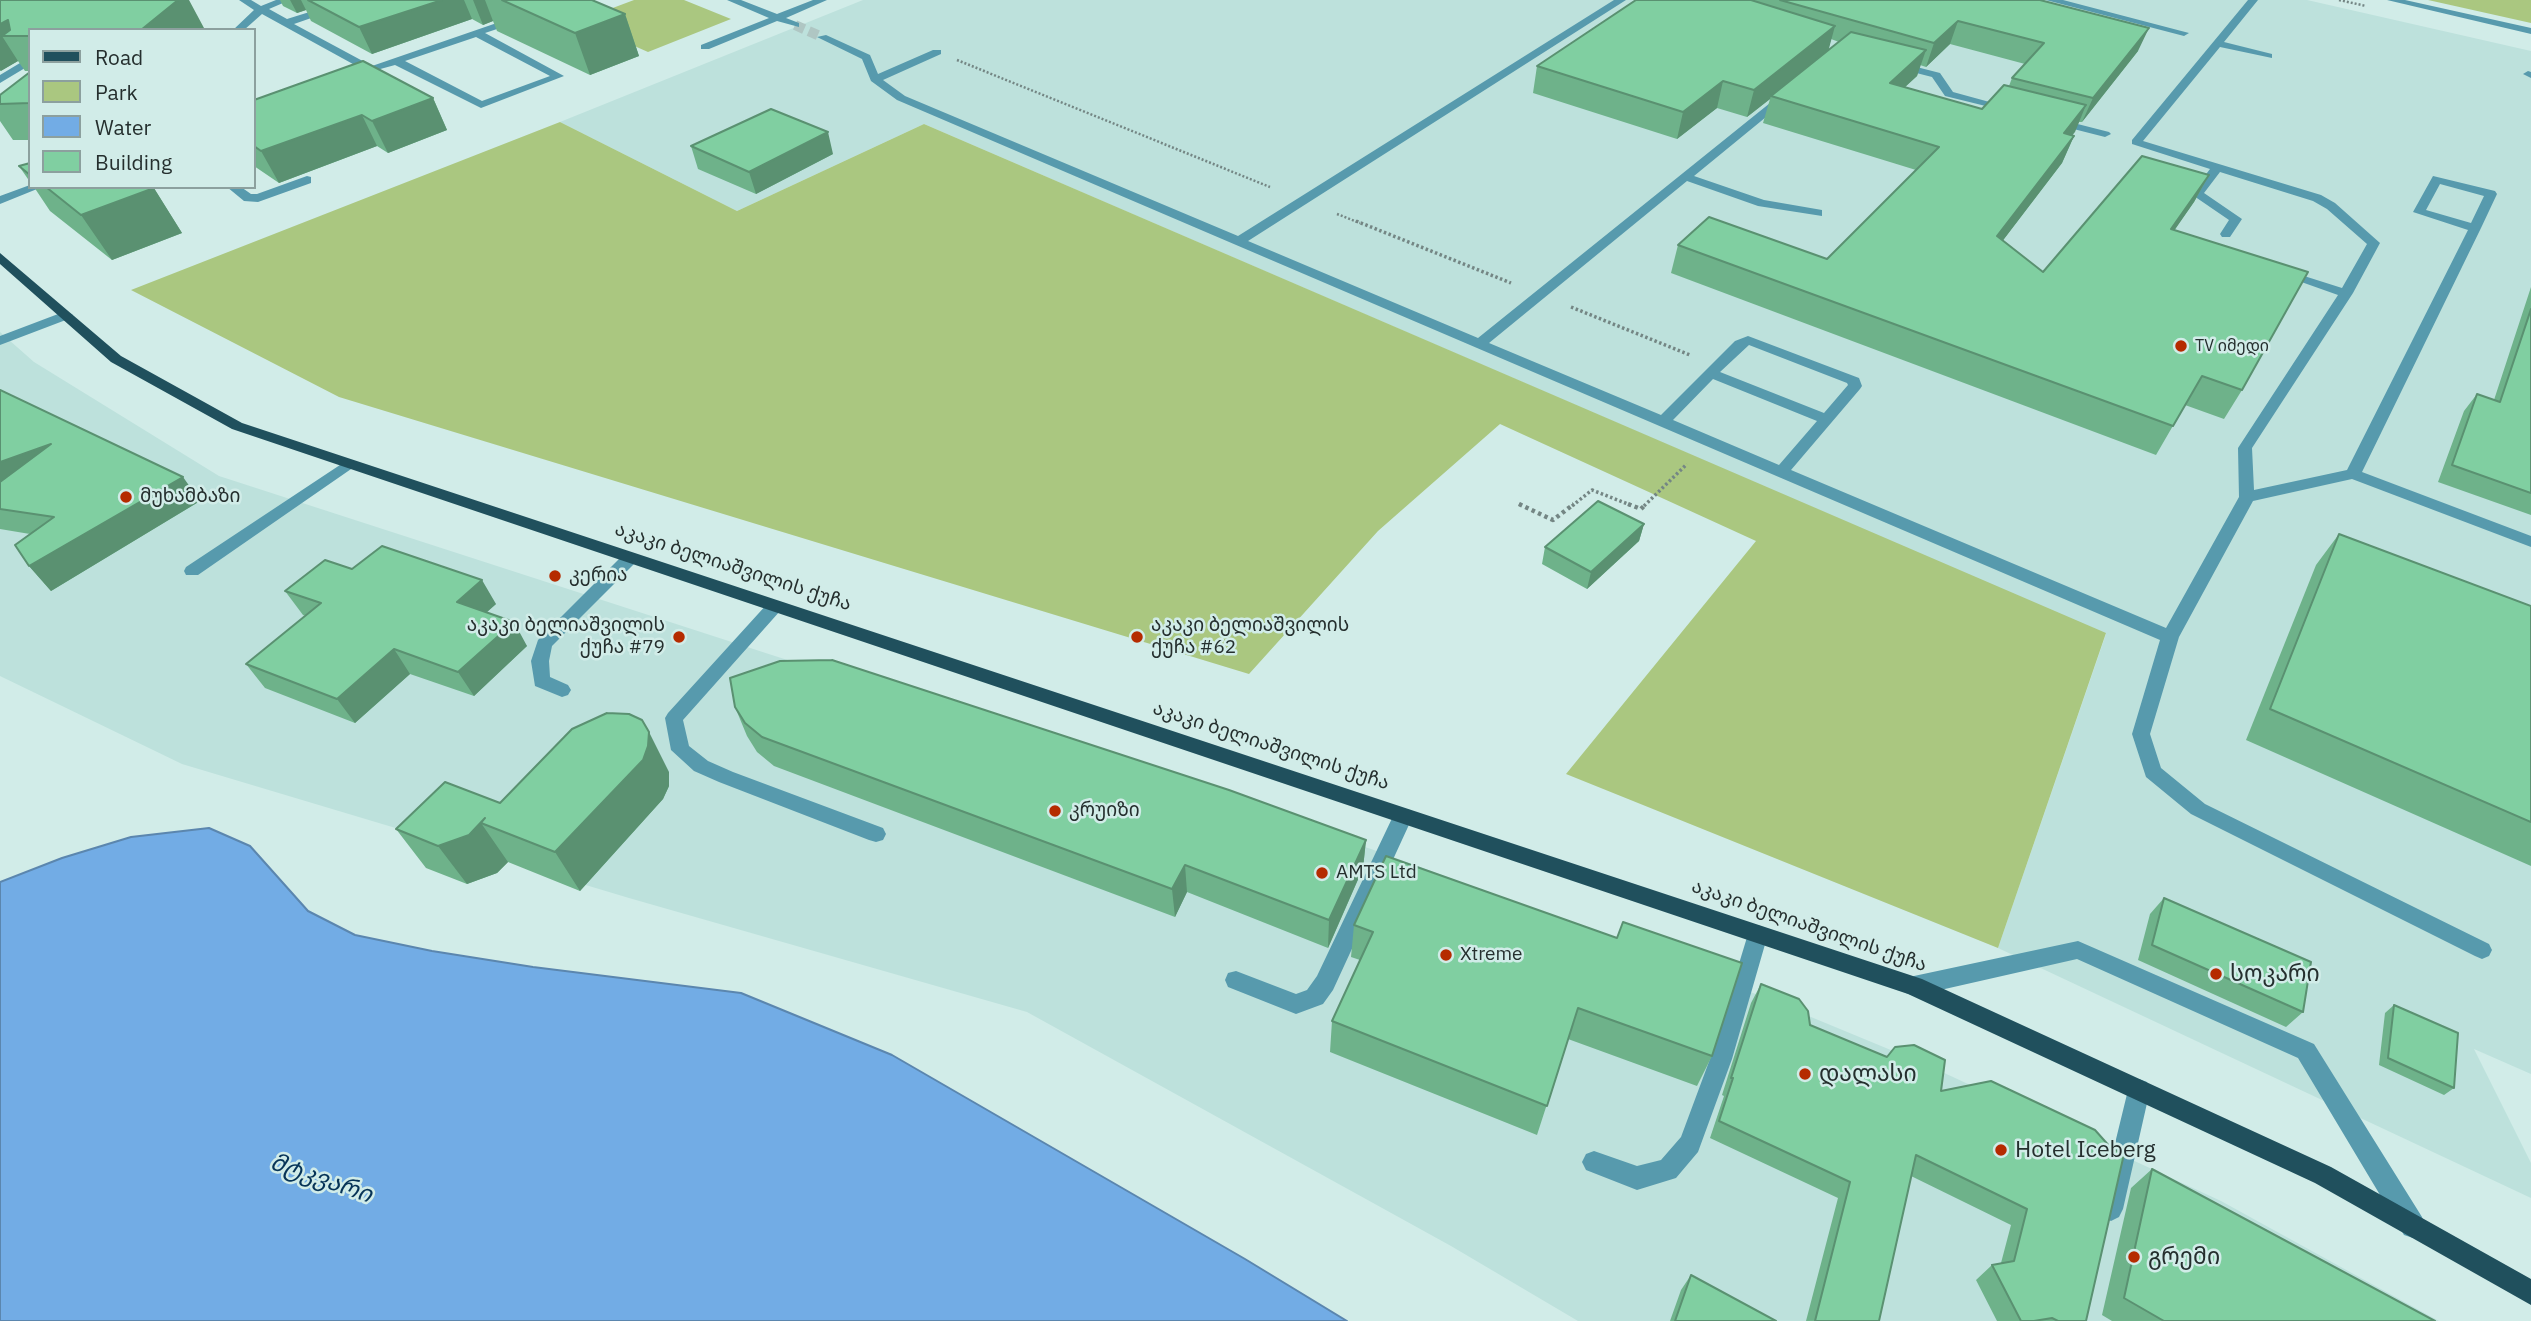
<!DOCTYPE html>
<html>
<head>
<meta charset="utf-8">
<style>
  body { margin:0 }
  #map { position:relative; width:2531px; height:1321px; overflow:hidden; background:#d1ece8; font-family:"IBM Plex Sans",sans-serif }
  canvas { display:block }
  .legend { position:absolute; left:28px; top:28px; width:228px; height:161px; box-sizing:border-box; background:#d1ece8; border:2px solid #8ca09e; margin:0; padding:9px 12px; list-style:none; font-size:21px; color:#252f2e }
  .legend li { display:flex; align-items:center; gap:14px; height:35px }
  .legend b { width:35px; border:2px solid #8ca09e }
</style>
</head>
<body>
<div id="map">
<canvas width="2531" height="1321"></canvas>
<ul class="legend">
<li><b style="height:9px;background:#20505d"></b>Road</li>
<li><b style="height:19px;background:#aac780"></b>Park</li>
<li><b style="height:19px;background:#72ace5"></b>Water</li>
<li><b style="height:19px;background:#80cfa1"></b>Building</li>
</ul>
</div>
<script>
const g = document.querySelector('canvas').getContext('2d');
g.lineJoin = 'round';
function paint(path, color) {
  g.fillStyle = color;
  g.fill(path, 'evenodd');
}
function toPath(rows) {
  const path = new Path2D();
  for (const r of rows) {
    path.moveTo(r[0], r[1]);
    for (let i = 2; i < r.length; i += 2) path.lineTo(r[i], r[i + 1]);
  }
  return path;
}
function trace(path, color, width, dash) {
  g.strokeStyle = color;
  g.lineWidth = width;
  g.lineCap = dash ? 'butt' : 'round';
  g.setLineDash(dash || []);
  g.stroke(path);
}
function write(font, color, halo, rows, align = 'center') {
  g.font = font + ' "IBM Plex Sans","Noto Sans Georgian",sans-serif';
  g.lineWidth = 5;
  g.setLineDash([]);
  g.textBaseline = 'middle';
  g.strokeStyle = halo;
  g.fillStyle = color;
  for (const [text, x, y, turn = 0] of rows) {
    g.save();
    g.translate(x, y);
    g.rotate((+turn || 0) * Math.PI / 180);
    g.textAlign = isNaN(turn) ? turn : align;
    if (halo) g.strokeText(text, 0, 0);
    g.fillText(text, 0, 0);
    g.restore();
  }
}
const built = toPath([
  [863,0,2307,0,2531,51,2531,1074,2474,1049,2531,1163,2531,1198,1998,948,2106,634,924,124,737,211,560,122],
  [0,332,34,362,219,476,1371,849,1666,957,1927,1065,2221,1201,2439,1321,1578,1321,1451,1246,1027,1012,629,898,182,764,0,676]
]);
const green = toPath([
  [634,0,684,0,731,19,648,52,578,21],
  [2428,0,2531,0,2531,23],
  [560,122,737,211,924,124,2106,633,1998,948,1566,774,1756,541,1500,424,1378,531,1249,674,339,397,131,290]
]);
const water = toPath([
  [209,828,250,846,308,911,355,935,432,951,533,967,741,993,892,1055,1245,1259,1347,1321,0,1321,0,882,62,858,131,837,209,828]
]);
const minorTunnel = toPath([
  [795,25,822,37]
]);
const pathFar2 = toPath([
  [2339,0,2366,6],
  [957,60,1270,187],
  [1337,214,1360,223]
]);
const pathFar1 = toPath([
  [1356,221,1511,283],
  [1571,307,1690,355],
  [1519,504,1523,506],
  [1572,506,1592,490,1633,506],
  [1644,506,1687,464]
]);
const path = toPath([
  [1519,504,1553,520,1574,504],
  [1628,504,1641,509,1646,504]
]);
const minor = toPath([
  [239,0,251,0,261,6,276,0,290,0,269,9,287,19,348,0,363,0,294,24,372,66,517,16,522,19,521,21,485,33,564,76,481,108,395,65,351,77,351,73,362,69,262,14,244,30,233,30,254,10,239,0],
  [476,37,550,76,482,101,405,61,476,37],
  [727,0,741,0,777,14,813,0,827,0,786,18,799,23,799,27,777,21,709,49,701,49,701,45,769,18,727,0],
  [1614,0,1626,0,1248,241,1478,338,1780,95,1788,95,1788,99,1694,176,1764,200,1822,210,1822,216,1758,206,1687,181,1489,343,1661,415,1735,341,1748,336,1859,378,1862,386,1860,389,1791,470,2166,628,2239,497,2238,448,2338,295,2276,273,2282,269,2342,288,2367,244,2327,209,2313,201,2220,172,2204,193,2242,219,2230,237,2222,237,2220,234,2229,220,2191,194,2210,169,2132,144,2132,140,2248,0,2258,0,2224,42,2272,54,2272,58,2220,47,2143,141,2321,195,2335,203,2380,243,2353,293,2252,448,2254,490,2347,470,2468,230,2413,212,2433,176,2495,191,2497,194,2481,228,2362,472,2531,536,2531,547,2352,479,2253,501,2179,637,2150,734,2161,768,2205,804,2489,944,2492,950,2489,956,2482,959,2475,956,2191,814,2146,777,2132,734,2160,640,897,100,871,81,862,59,817,37,826,35,870,55,878,74,933,50,941,50,941,54,883,80,905,96,1238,236,1614,0],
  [2440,184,2484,196,2471,223,2426,210,2440,184],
  [1749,345,1847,383,1848,385,1824,413,1720,372,1749,345],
  [1713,379,1817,421,1779,465,1673,420,1713,379],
  [2046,0,2063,0,2189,33,2184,36,2046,0],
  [2387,0,2405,0,2531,28,2531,34,2387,0],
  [30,57,30,65,0,83,0,75,30,57],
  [1897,62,1940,73,1953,92,2015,109,2010,112,1945,96,1932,77,1893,67,1893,63,1897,62],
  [2528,71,2531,72,2531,78,2523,74,2528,71],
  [2054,118,2109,132,2111,134,2105,137,2050,123,2050,119,2054,118],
  [307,176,311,177,311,183,258,202,244,201,227,187,241,187,251,194,257,194,307,176],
  [30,185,42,187,0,204,0,196,30,185],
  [66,311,73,315,71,318,0,345,0,336,66,311],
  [349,459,357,464,354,467,198,575,186,575,184,571,186,567,349,459],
  [629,553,635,555,637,559,635,563,552,646,549,661,550,677,568,685,571,690,568,695,562,697,535,686,531,661,538,640,623,555,629,553],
  [774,601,782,607,780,611,683,720,689,746,708,761,733,772,883,828,886,834,883,840,876,842,869,840,719,782,694,771,671,750,665,718,668,713,768,603,774,601],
  [1403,808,1410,810,1413,816,1333,990,1323,1004,1296,1014,1228,987,1225,980,1228,973,1236,971,1296,994,1307,990,1317,976,1396,810,1403,808],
  [1758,925,1765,928,1768,934,1732,1059,1698,1152,1676,1178,1637,1190,1586,1170,1582,1162,1586,1154,1594,1151,1637,1166,1661,1160,1681,1137,1710,1059,1748,934,1751,928,1758,925],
  [2078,941,2314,1044,2422,1217,2425,1226,2422,1235,2413,1238,2404,1235,2298,1058,2077,959,1914,996,1906,993,1903,986,1906,979,1914,976,2078,941],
  [2139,1079,2147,1082,2150,1090,2123,1209,2119,1217,2111,1221,2103,1217,2099,1209,2128,1090,2131,1082,2139,1079]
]);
const major = toPath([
  [0,253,121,356,242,423,1922,979,2331,1167,2531,1279,2531,1305,2315,1183,1908,994,232,429,111,362,0,264,0,253]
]);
const wall = toPath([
  [0,0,204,28,202,30,30,30,30,71,25,71,18,61,0,71],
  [280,0,592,0,625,14,639,56,590,75,497,31,493,21,483,25,472,19,372,54,311,21,306,10,297,13,283,6],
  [1636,0,2040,0,2138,51,2082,122,2079,122,2072,135,2074,136,2062,163,2003,240,2043,272,2209,175,2194,202,2174,230,2242,390,2224,419,2185,405,2156,455,1671,273,1678,245,1827,259,1916,170,1763,123,1770,99,1747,117,1717,108,1677,139,1533,93,1537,66],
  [1831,39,1839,42,1828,50],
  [1950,44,2025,64,2012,78,2009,86,1982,109,1905,87,1917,76,1920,65,1926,67],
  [30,72,30,140,13,140,0,121,0,95],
  [433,98,447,130,388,153,377,146,279,183,254,166,254,100],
  [691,146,833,154,756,194,698,169],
  [30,163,30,182,19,166],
  [34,187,153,187,182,233,112,260,50,211],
  [2531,287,2531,515,2438,482,2464,411,2477,394,2494,400],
  [0,390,200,501,51,591,29,566,30,534,0,529],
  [1644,524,1639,541,1587,589,1542,564,1545,547],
  [2339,534,2531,606,2531,866,2246,740,2316,565],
  [352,569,496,604,487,612,527,646,474,696,410,674,355,723,265,688,246,664,306,616,303,615,285,591],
  [735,707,1366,840,1363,868,1328,948,1187,892,1175,917,774,766,757,752,747,736],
  [669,772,669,786,663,799,580,891,508,862,497,873,467,884,426,868,396,829,500,803],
  [2164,898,2303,1012,2286,1027,2138,960,2150,914],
  [1354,925,1712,1056,1697,1086,1568,1039,1537,1135,1330,1052,1332,1021,1360,960,1351,957],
  [1761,984,1810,1025,1941,1091,1991,1081,2086,1321,1997,1321,1976,1280,1992,1265,2001,1263,2011,1225,1911,1176,1879,1321,1806,1321,1838,1198,1710,1138,1724,1096,1722,1095,1751,1003],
  [2394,1005,2454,1088,2444,1095,2379,1065,2385,1013],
  [2152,1169,2435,1321,2112,1321,2102,1315,2131,1188],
  [1691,1275,1776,1321,1670,1321,1681,1290]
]);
const shadedWall = toPath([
  [178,0,189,0,204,28,202,30,141,30],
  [290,0,301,0,306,10,297,13],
  [442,0,464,0,472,19,372,54,359,27],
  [473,0,485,0,493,21,483,25],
  [625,14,639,56,590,75,575,33],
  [8,20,18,36,2,36,18,61,1,71,0,70,0,24],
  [1958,21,1950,44,1926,67,1934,43],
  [1835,26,1828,52,1771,96,1770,99,1747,117,1754,90],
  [2149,28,2138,51,2082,122,2093,98],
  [1926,50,1917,76,1881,109,1890,83],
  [1723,81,1717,108,1677,139,1683,112],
  [433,98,447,130,388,153,372,121],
  [2086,105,2075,132,2052,160,2064,133],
  [362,115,377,146,279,183,261,151],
  [828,132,833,154,756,194,749,172],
  [2074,136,2062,163,1985,264,1997,236],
  [2209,175,2194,202,2156,257,2171,229],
  [154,188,182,233,112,260,81,215],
  [51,444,0,494,0,462],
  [183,477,200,501,51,591,29,566],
  [1644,524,1639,541,1587,589,1591,572],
  [482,580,496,604,471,626,457,602],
  [514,622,527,646,474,696,458,672],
  [394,649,410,674,355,723,337,699],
  [649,732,669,772,669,786,663,799,580,891,555,852],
  [481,823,508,862,497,873,467,884,438,846],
  [1366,840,1363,868,1328,948,1329,920],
  [1185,865,1187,892,1175,917,1172,889]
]);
const building = toPath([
  [0,0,178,0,141,30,30,30,30,36,2,36,10,30,8,20,0,24,0,0],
  [308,0,442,0,359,27,308,0],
  [502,0,592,0,625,14,575,33,502,0],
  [1636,0,1751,0,1835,26,1754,90,1723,81,1683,112,1537,66,1636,0],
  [1780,0,2040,0,2149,28,2093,98,2012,78,2044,43,1958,21,1934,43,1780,0],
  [1851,32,1926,50,1890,83,1982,109,2004,85,2086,105,2064,133,2074,136,1997,236,2043,272,2142,156,2209,175,2171,229,2308,272,2242,390,2202,376,2173,426,1678,245,1709,217,1827,259,1939,147,1771,96,1851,32],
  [363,61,433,98,372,121,362,115,261,151,254,146,254,100,363,61],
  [30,72,30,103,0,104,0,95,30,72],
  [771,109,828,132,749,172,691,146,771,109],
  [30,163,30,175,19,166,30,163],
  [46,187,153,187,154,188,81,215,46,187],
  [2531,309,2531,493,2452,465,2477,394,2500,402,2531,309],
  [0,390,183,477,29,566,15,545,54,517,0,509,0,482,51,444,0,462,0,390],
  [1598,501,1644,524,1591,572,1545,547,1598,501],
  [2339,534,2531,606,2531,822,2270,709,2339,534],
  [382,546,482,580,457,602,514,622,458,672,394,649,337,699,246,664,321,603,285,591,325,560,352,569,382,546],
  [832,660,1229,790,1366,840,1329,920,1185,865,1172,889,762,737,745,723,735,707,730,678,780,661,832,660],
  [607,713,629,714,642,720,649,732,648,746,643,760,555,852,481,823,485,818,469,835,438,846,396,829,445,782,500,803,572,729,607,713],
  [1386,856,1617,938,1623,922,1742,963,1712,1056,1578,1008,1547,1106,1332,1021,1373,932,1354,925,1386,856],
  [2164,898,2311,962,2303,1012,2152,945,2164,898],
  [1761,984,1799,999,1808,1011,1810,1025,1887,1057,1895,1047,1914,1045,1945,1060,1941,1091,1991,1081,2095,1130,2111,1148,2124,1154,2086,1321,2058,1321,2052,1318,2034,1321,2021,1321,1992,1265,2014,1261,2027,1209,1916,1155,1879,1321,1815,1321,1850,1182,1719,1121,1733,1078,1731,1078,1761,984],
  [2394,1005,2458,1033,2454,1088,2388,1058,2394,1005],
  [2152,1169,2435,1321,2164,1321,2124,1298,2152,1169],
  [1691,1275,1776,1321,1675,1321,1691,1275]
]);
const markers = [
  [2181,346,7,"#b52b00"],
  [126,497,7,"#b52b00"],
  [555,576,7,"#b52b00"],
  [679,637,7,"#b52b00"],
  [1137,637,7,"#b52b00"],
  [1055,811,7,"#b52b00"],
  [1322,873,7,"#b52b00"],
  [1446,955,7,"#b52b00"],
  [2216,974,7,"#b52b00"],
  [1805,1074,7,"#b52b00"],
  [2001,1150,7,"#b52b00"],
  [2134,1257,7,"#b52b00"]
];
const farPoinames = [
  ["TV იმედი",2195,346]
];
const poiNames = [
  ["მუხამბაზი",140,497],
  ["კერია",569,576],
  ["აკაკი ბელიაშვილის",665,626,"right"],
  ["ქუჩა #79",665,648,"right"],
  ["აკაკი ბელიაშვილის",1151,626],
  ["ქუჩა #62",1151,648],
  ["კრუიზი",1069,811],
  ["AMTS Ltd",1336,873],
  ["Xtreme",1460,955]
];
const streetNames = [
  ["აკაკი ბელიაშვილის ქუჩა",733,567,18],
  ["აკაკი ბელიაშვილის ქუჩა",1271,746,18],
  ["აკაკი ბელიაშვილის ქუჩა",1809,926,19]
];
const nearPoinames = [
  ["სოკარი",2230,974],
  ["დალასი",1819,1074],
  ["Hotel Iceberg",2015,1150],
  ["გრემი",2148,1257]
];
const nearWaternames = [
  ["მტკვარი",321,1179,19]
];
paint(built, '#bde1dc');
paint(green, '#aac780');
paint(water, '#72ace5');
trace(water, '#5b86ae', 2);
trace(minorTunnel, '#afc6c3', 10, [10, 5]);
trace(pathFar2, '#748684', 2.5, [2, 2]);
trace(pathFar1, '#748684', 3.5, [2.5, 2.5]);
trace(path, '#748684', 4.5, [3.5, 3.5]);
paint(minor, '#579aad');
paint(major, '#20505d');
paint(wall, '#6eb28a');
paint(shadedWall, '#5a9171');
paint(building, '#80cfa1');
trace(building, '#5a9171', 2);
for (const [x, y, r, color] of markers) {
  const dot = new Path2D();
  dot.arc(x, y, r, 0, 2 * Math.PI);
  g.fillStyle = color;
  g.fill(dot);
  trace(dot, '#d1ece8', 2.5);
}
write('16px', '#252f2e', '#d1ece8', farPoinames, 'left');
write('19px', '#252f2e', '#d1ece8', poiNames, 'left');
write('19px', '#252f2e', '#d1ece8', streetNames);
write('23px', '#252f2e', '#d1ece8', nearPoinames, 'left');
write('italic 24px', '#063357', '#d1ece8', nearWaternames);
</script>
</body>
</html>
